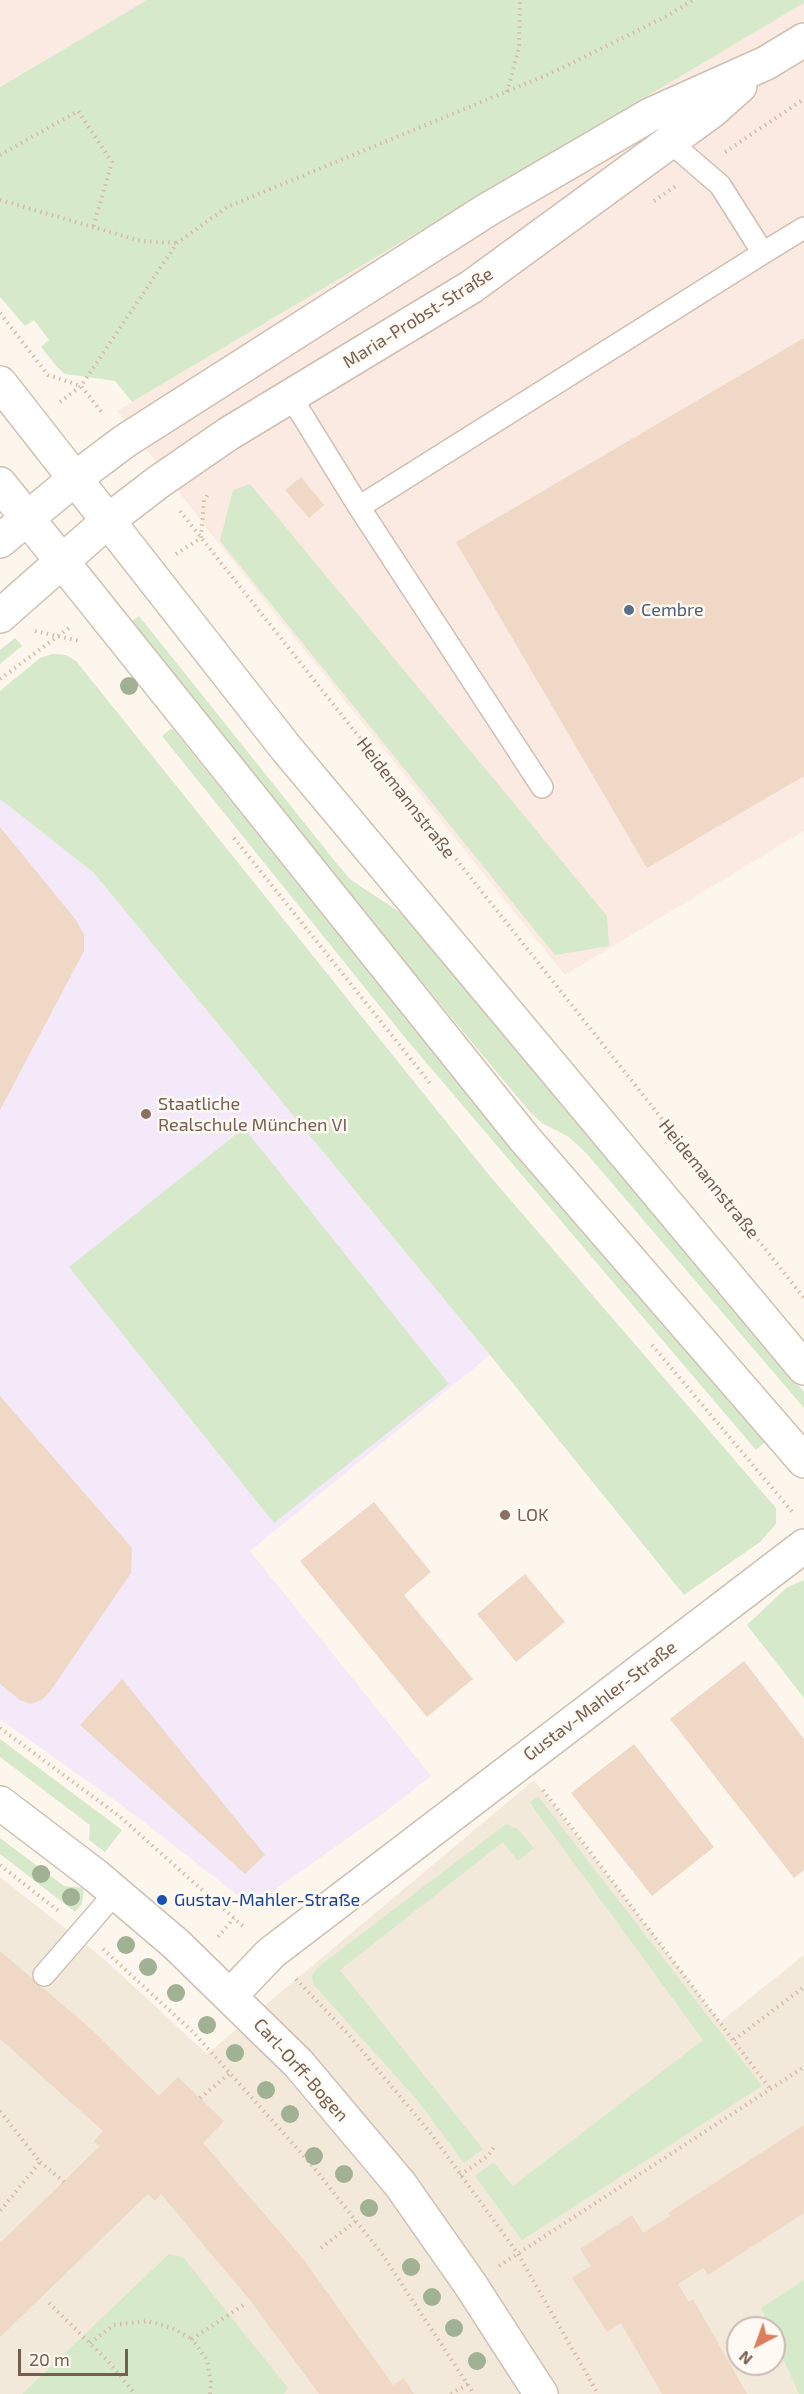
<!DOCTYPE html>
<html>
<head>
<meta charset="utf-8">
<style>
  body { margin:0 }
  #map { position:relative; width:804px; height:2394px; overflow:hidden; background:#fcf6ed; font-family:"Exo 2",sans-serif }
  canvas { display:block }
  .north { position:absolute; left:726px; top:2316px; width:60px; height:60px; box-sizing:border-box; background:#fefaf3; border:2px solid #c8bcb2; border-radius:50%; rotate:221deg; font-size:16px; font-weight:700; line-height:24px; text-align:center; color:#765f50 }
  .north::after { content:''; display:block; margin:auto; width:21px; height:27px; background:#db7f5c; clip-path:polygon(50% 0,100% 100%,50% 72%,0 100%) }
  .scale { position:absolute; left:18px; top:2349px; width:110px; height:27px; box-sizing:border-box; border:3px solid #765f50; border-top:0; padding-left:8px; font-size:18px; line-height:21px; white-space:nowrap; color:#765f50; -webkit-text-stroke:4px #fefaf3; paint-order:stroke }
</style>
</head>
<body>
<div id="map">
<canvas width="804" height="2394"></canvas>
<div class="north">N</div>
<div class="scale">20 m</div>
</div>
<script>
const g = document.querySelector('canvas').getContext('2d');
g.lineJoin = 'round';
function paint(path, color) {
  g.fillStyle = color;
  g.fill(path, 'evenodd');
}
function toPath(rows) {
  const path = new Path2D();
  for (const r of rows) {
    path.moveTo(r[0], r[1]);
    for (let i = 2; i < r.length; i += 2) path.lineTo(r[i], r[i + 1]);
  }
  return path;
}
function trace(path, color, width, dash) {
  g.strokeStyle = color;
  g.lineWidth = width;
  g.lineCap = dash ? 'butt' : 'round';
  g.setLineDash(dash || []);
  g.stroke(path);
}
function write(font, color, halo, rows, align = 'center') {
  g.font = font + ' "Exo 2",sans-serif';
  g.lineWidth = 5;
  g.setLineDash([]);
  g.textBaseline = 'middle';
  g.strokeStyle = halo;
  g.fillStyle = color;
  for (const [text, x, y, turn = 0] of rows) {
    g.save();
    g.translate(x, y);
    g.rotate((+turn || 0) * Math.PI / 180);
    g.textAlign = isNaN(turn) ? turn : align;
    if (halo) g.strokeText(text, 0, 0);
    g.fillText(text, 0, 0);
    g.restore();
  }
}
const residential = toPath([
  [534,1780,720,2022,804,1955,804,2394,0,2394,0,1877,104,1959,207,2054],
  [738,2328,774,2328,774,2364,738,2364]
]);
const commercial = toPath([
  [0,0,147,0,0,87],
  [804,3,804,831,565,975,212,535,117,411]
]);
const education = toPath([
  [0,799,94,873,490,1355,250,1551,431,1776,385,1812,267,1895,254,1900,240,1897,127,1809,0,1719]
]);
const green = toPath([
  [147,0,804,0,804,3,132,402,115,381,65,374,57,367,41,347,49,340,34,320,25,326,0,297,0,87],
  [250,484,607,916,609,946,555,955,220,541,233,490],
  [139,616,338,865,351,880,401,913,804,1392,804,1408,587,1154,569,1137,542,1123,530,1112,376,927,132,621],
  [15,638,22,646,0,664,0,650],
  [52,654,66,655,76,661,489,1175,776,1508,776,1524,760,1542,684,1595,490,1355,94,873,0,799,0,691,40,658],
  [172,728,415,1029,763,1440,765,1442,756,1450,407,1040,162,736],
  [244,1128,449,1384,274,1523,69,1267],
  [804,1580,804,1698,747,1625,786,1588],
  [0,1739,122,1830,105,1852,89,1840,90,1825,0,1757],
  [538,1796,762,2086,522,2240,475,2176,493,2162,513,2186,703,2040,538,1814,530,1802],
  [506,1824,518,1829,534,1848,518,1861,503,1842,340,1970,483,2149,464,2163,418,2101,313,1984,312,1975,318,1967],
  [0,1838,64,1886,84,1888,82,1904,75,1912,0,1854],
  [169,2254,183,2257,288,2388,284,2394,22,2394],
  [804,2280,804,2394,799,2394,774,2338,774,2328,770,2328,761,2308]
]);
const building = toPath([
  [804,338,804,776,647,868,456,542],
  [301,477,324,505,309,518,285,490],
  [0,827,76,920,84,935,84,951,0,1110],
  [0,1396,132,1548,131,1573,51,1690,42,1700,30,1704,20,1700,0,1684],
  [374,1502,431,1572,404,1595,473,1679,427,1717,300,1561],
  [525,1574,565,1622,516,1662,477,1614],
  [744,1661,804,1739,804,1870,794,1878,670,1719],
  [122,1679,265,1855,245,1874,80,1725],
  [634,1744,714,1847,652,1896,571,1793],
  [0,1951,92,2030,159,2096,178,2077,224,2121,203,2143,304,2260,393,2385,404,2378,414,2394,319,2394,250,2300,161,2194,155,2201,148,2194,0,2337,0,2243,100,2146,94,2141,103,2131,0,2039],
  [804,2125,804,2213,708,2275,703,2268,678,2284,689,2302,693,2299,747,2394,662,2394,621,2323,607,2332,572,2278,591,2266,580,2249,632,2215,643,2233,670,2216,668,2213]
]);
const path = toPath([
  [507,92,519,48,520,0],
  [725,152,804,99],
  [0,155,78,111,112,162,93,228],
  [0,200,141,241,177,243],
  [654,201,677,185],
  [0,313,48,375,81,386,103,414],
  [60,402,81,386,177,243,227,207,554,72,667,16,693,0],
  [180,511,804,1298],
  [176,554,201,538,204,500,209,493],
  [35,631,79,641],
  [0,679,69,628],
  [234,838,430,1083],
  [652,1345,794,1514],
  [0,1728,119,1816,246,1929],
  [543,1790,771,2090],
  [0,1865,61,1913],
  [218,1937,234,1918],
  [103,1949,193,2032,311,2164,382,2254,474,2394],
  [296,1979,349,2035,432,2135,518,2254,598,2394],
  [734,2040,804,1987],
  [200,2098,230,2073],
  [0,2111,40,2162,0,2211],
  [40,2162,64,2182],
  [460,2175,488,2156,494,2147],
  [321,2248,356,2221],
  [499,2266,804,2067],
  [49,2303,108,2361,135,2394],
  [90,2343,114,2325,147,2321,172,2328,192,2339],
  [210,2394,211,2382,207,2360,192,2339,245,2304],
  [451,2394,468,2384]
]);
const service = toPath([
  [763,253,804,228],
  [291,397,359,507,763,253,720,185,670,142],
  [359,507,542,787],
  [44,1975,116,1892]
]);
const minor = toPath([
  [0,541,77,477,125,441,487,210,650,115,766,63,804,40],
  [0,616,109,520,157,483,228,434,471,287,712,111,740,86],
  [0,1803,96,1876,176,1944,299,2064,400,2184,470,2284,541,2394],
  [231,1995,271,1953,804,1546]
]);
const secondary = toPath([
  [0,383,286,748,804,1368],
  [0,484,524,1138,804,1461]
]);
const trees = [
  [129,686],
  [41,1874],
  [71,1897],
  [126,1945],
  [148,1967],
  [176,1993],
  [207,2025],
  [235,2053],
  [266,2090],
  [290,2114],
  [314,2156],
  [344,2174],
  [369,2208],
  [411,2267],
  [432,2297],
  [454,2328],
  [477,2361]
];
const markers = [
  [629,610,6,"#5c6f8a"],
  [146,1114,6,"#8d6e63"],
  [505,1515,6,"#8d6e63"],
  [162,1900,6,"#1a4fb4"]
];
const streetNames = [
  ["Maria-Probst-Straße",418,318,-32],
  ["Heidemannstraße",406,798,52],
  ["Heidemannstraße",709,1179,51],
  ["Gustav-Mahler-Straße",600,1701,-37],
  ["Carl-Orff-Bogen",301,2070,48]
];
const serviceNames = [
  ["Cembre",641,610]
];
const educationNames = [
  ["Staatliche",158,1104],
  ["Realschule München VI",158,1125],
  ["LOK",517,1515]
];
const transitNames = [
  ["Gustav-Mahler-Straße",174,1900]
];
paint(residential, '#f3e9db');
paint(commercial, '#fbeae1');
paint(education, '#f3e9f8');
paint(green, '#d6e9cb');
paint(building, '#efd8c6');
trace(service, '#cebfb2', 24);
trace(minor, '#cebfb2', 36);
trace(secondary, '#d0c0b0', 36);
trace(path, '#d5bca8', 4, [1.5, 4.5]);
trace(service, '#fff', 21);
trace(minor, '#fff', 33);
trace(secondary, '#fff', 33);
g.fillStyle = '#a0b293';
for (const [x, y] of trees) {
  g.beginPath();
  g.arc(x, y, 9, 0, 2 * Math.PI);
  g.fill();
}
for (const [x, y, r, color] of markers) {
  const dot = new Path2D();
  dot.arc(x, y, r, 0, 2 * Math.PI);
  g.fillStyle = color;
  g.fill(dot);
  trace(dot, '#fefaf3', 2);
}
write('18px', '#765f50', '#fefaf3', streetNames);
write('18px', '#4e5e75', '#fefaf3', serviceNames, 'left');
write('18px', '#785e54', '#fefaf3', educationNames, 'left');
write('18px', '#164399', '#fefaf3', transitNames, 'left');
</script>
</body>
</html>
